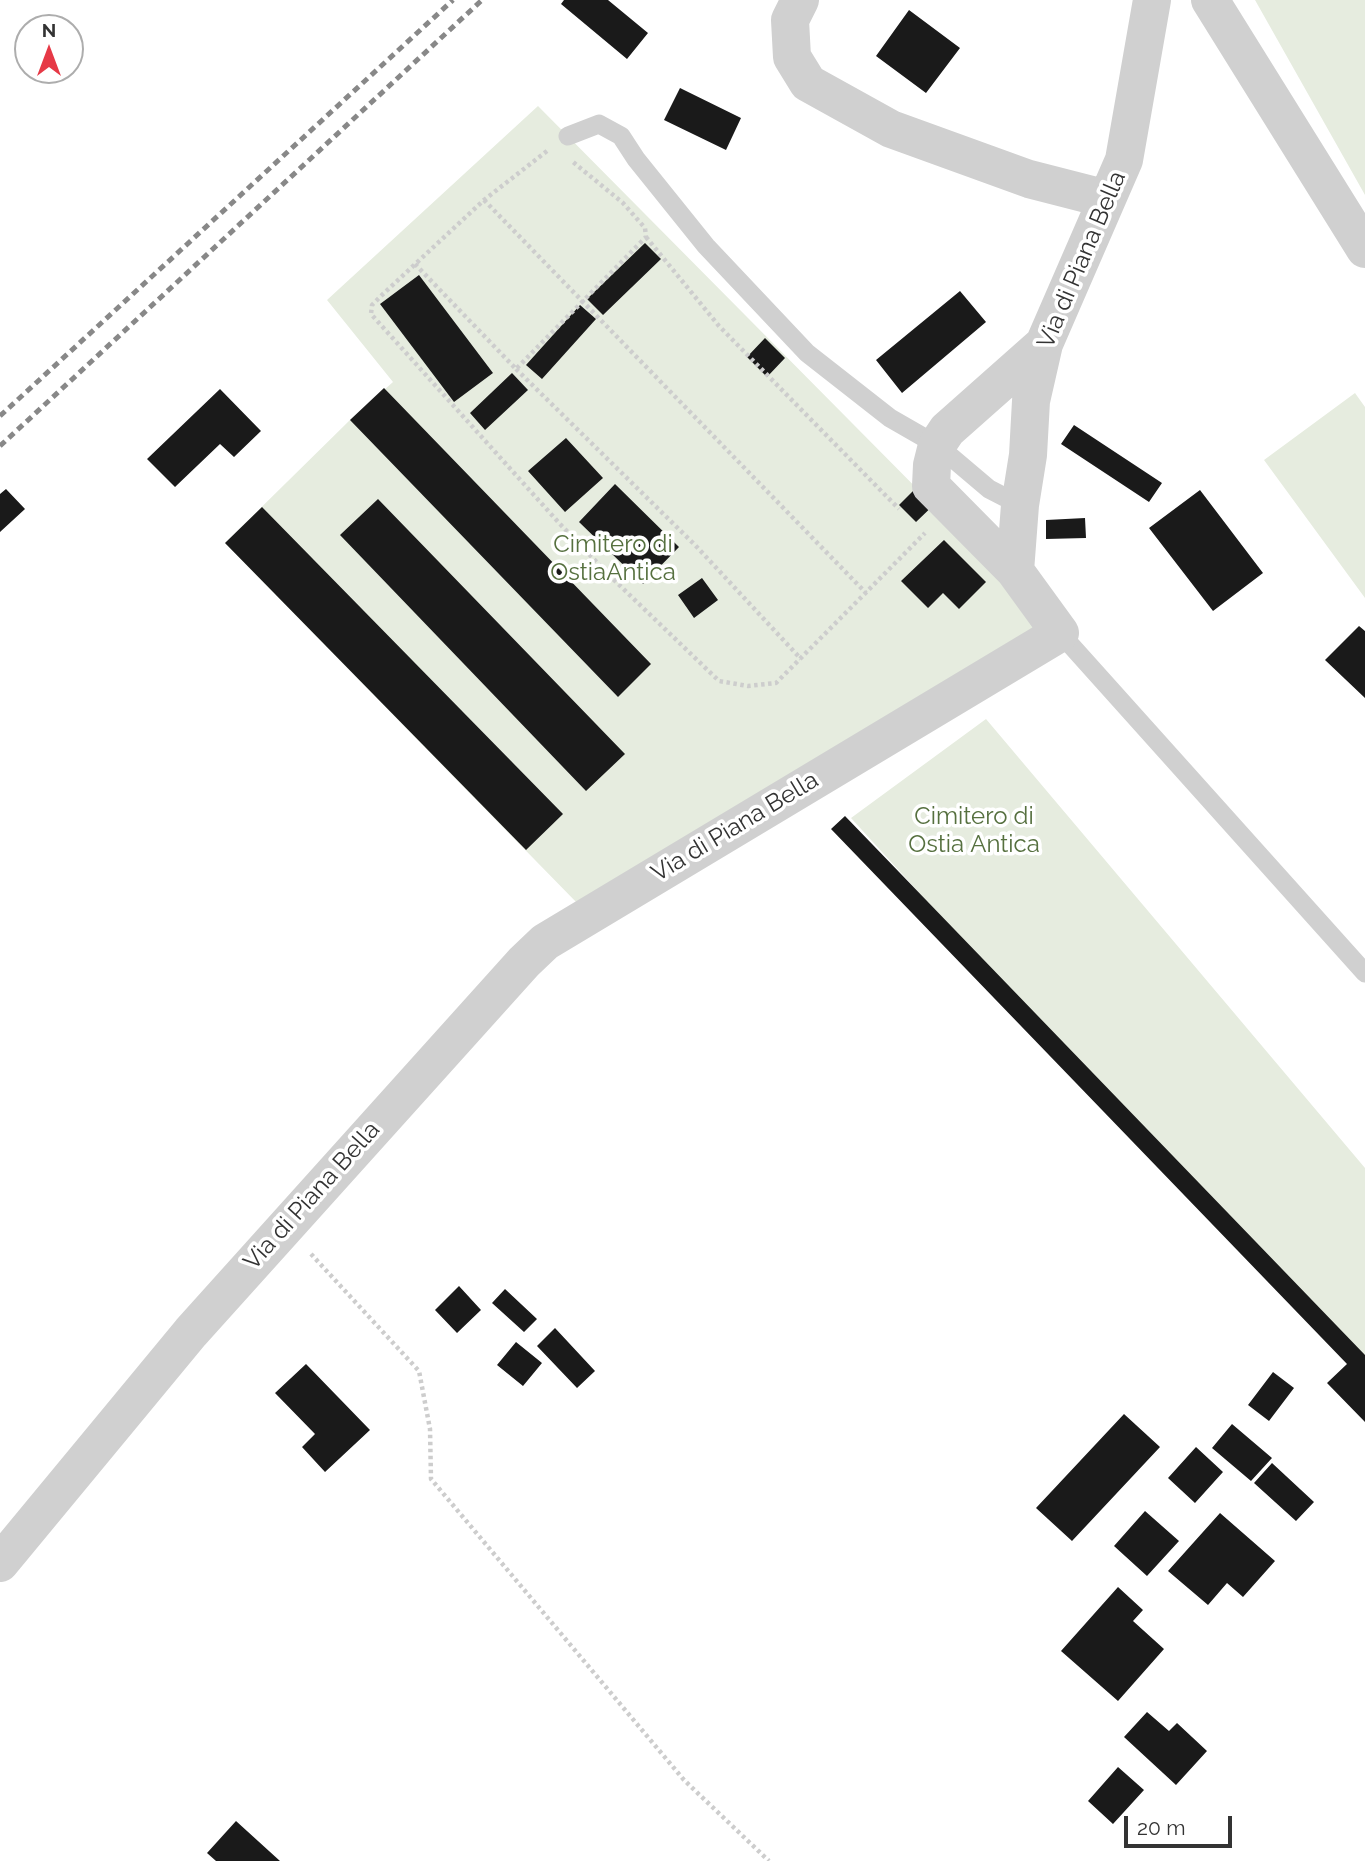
<!DOCTYPE html>
<html>
<head>
<meta charset="utf-8">
<style>
  body { margin:0 }
  #map { position:relative; width:1365px; height:1861px; overflow:hidden; background:#fff; font-family:Raleway,sans-serif }
  canvas { display:block }
  .north { position:absolute; left:14px; top:14px; width:70px; height:70px; box-sizing:border-box; background:#fff; border:2px solid #adadad; border-radius:50%; rotate:0deg; font-size:19px; font-weight:700; line-height:28px; text-align:center; color:#333 }
  .north::after { content:''; display:block; margin:auto; width:24px; height:32px; background:#e63946; clip-path:polygon(50% 0,100% 100%,50% 72%,0 100%) }
  .scale { position:absolute; left:1124px; top:1816px; width:108px; height:32px; box-sizing:border-box; border:4px solid #333; border-top:0; padding-left:9px; font-size:21px; line-height:24px; white-space:nowrap; color:#333; -webkit-text-stroke:5px #fff; paint-order:stroke }
</style>
</head>
<body>
<div id="map">
<canvas width="1365" height="1861"></canvas>
<div class="north">N</div>
<div class="scale">20 m</div>
</div>
<script>
const g = document.querySelector('canvas').getContext('2d');
g.lineJoin = 'round';
function paint(path, color) {
  g.fillStyle = color;
  g.fill(path, 'evenodd');
}
function toPath(rows) {
  const path = new Path2D();
  for (const r of rows) {
    path.moveTo(r[0], r[1]);
    for (let i = 2; i < r.length; i += 2) path.lineTo(r[i], r[i + 1]);
  }
  return path;
}
function trace(path, color, width, dash) {
  g.strokeStyle = color;
  g.lineWidth = width;
  g.lineCap = dash ? 'butt' : 'round';
  g.setLineDash(dash || []);
  g.stroke(path);
}
function write(font, color, halo, rows, align = 'center') {
  g.font = font + ' Raleway,sans-serif';
  g.lineWidth = 7;
  g.setLineDash([]);
  g.textBaseline = 'middle';
  g.strokeStyle = halo;
  g.fillStyle = color;
  for (const [text, x, y, turn = 0] of rows) {
    g.save();
    g.translate(x, y);
    g.rotate((+turn || 0) * Math.PI / 180);
    g.textAlign = isNaN(turn) ? turn : align;
    if (halo) g.strokeText(text, 0, 0);
    g.fillText(text, 0, 0);
    g.restore();
  }
}
const green = toPath([
  [1255,0,1365,0,1365,195],
  [538,106,1060,633,579,905,225,543,350,420,393,382,327,300],
  [1355,393,1365,407,1365,598,1264,460],
  [986,719,1365,1168,1365,1382,851,818]
]);
const building = toPath([
  [564,0,608,0,648,33,627,59,561,4],
  [909,10,960,48,926,93,876,56],
  [680,88,741,118,726,150,664,120],
  [645,243,661,259,603,315,587,299],
  [419,275,493,373,454,402,380,304],
  [960,291,986,322,902,393,876,360],
  [580,305,596,319,542,379,526,365],
  [765,338,785,358,767,377,747,357],
  [512,373,528,390,485,430,470,413],
  [384,388,651,664,618,697,350,420],
  [220,389,261,431,234,457,220,444,175,487,147,459],
  [1074,425,1162,483,1149,502,1061,444],
  [566,438,603,478,565,512,528,471],
  [924,480,941,498,916,522,899,505],
  [615,484,679,547,643,584,579,522],
  [6,489,25,509,0,532,0,494],
  [1200,490,1263,573,1213,611,1149,528],
  [378,499,625,754,586,791,340,535],
  [262,507,563,814,526,850,225,543],
  [1085,518,1086,538,1046,539,1046,520],
  [944,540,986,582,959,609,943,593,928,608,901,581],
  [702,578,718,600,694,618,678,595],
  [1359,626,1365,631,1365,698,1325,660],
  [845,816,1365,1355,1365,1422,1327,1383,1347,1364,831,829],
  [459,1286,481,1310,457,1333,435,1310],
  [505,1289,537,1319,524,1332,492,1303],
  [555,1328,595,1371,577,1388,537,1346],
  [516,1342,542,1363,523,1386,497,1365],
  [306,1364,370,1430,325,1472,302,1447,315,1434,275,1393],
  [1273,1372,1294,1388,1269,1421,1248,1405],
  [1124,1414,1160,1447,1072,1541,1036,1508],
  [1232,1424,1272,1458,1251,1481,1212,1448],
  [1196,1447,1223,1472,1195,1503,1168,1478],
  [1272,1463,1314,1502,1296,1521,1254,1483],
  [1145,1511,1179,1541,1147,1576,1114,1546],
  [1220,1513,1275,1561,1243,1597,1227,1583,1208,1605,1168,1571],
  [1118,1587,1143,1610,1133,1621,1164,1649,1118,1701,1061,1651],
  [1147,1712,1169,1731,1177,1723,1207,1751,1176,1785,1124,1737],
  [1118,1767,1144,1790,1113,1824,1088,1801],
  [236,1821,280,1861,216,1861,207,1853]
]);
const path = toPath([
  [547,151,484,200,382,295,372,305,371,314,560,524,612,578,719,681,748,686,776,683,925,533],
  [484,200,866,593],
  [646,237,719,326,899,509],
  [415,264,516,369,646,237,645,228,623,203,573,162],
  [516,369,695,545,801,659],
  [311,1254,419,1371,430,1429,431,1479,684,1780,769,1861]
]);
const service = toPath([
  [568,136,599,124,621,136,636,159,706,246,807,353,890,418,937,445,989,489,1020,505],
  [1060,633,1365,973]
]);
const minor = toPath([
  [800,0,790,20,792,57,808,83,891,129,1029,179,1107,199],
  [1015,571,1020,505,1028,455,1031,401,1044,344,1124,160,1152,0],
  [0,1563,191,1332,524,962,545,942,1060,633,1015,571,931,486,932,465,937,445,947,430,1044,344]
]);
const tertiary = toPath([
  [1210,0,1365,249]
]);
const rail = toPath([
  [0,416,453,0],
  [0,446,482,0]
]);
const streetNames = [
  ["Via di Piana Bella",1082,260,-67],
  ["Via di Piana Bella",735,827,-31],
  ["Via di Piana Bella",312,1196,-48]
];
const parkNames = [
  ["Cimitero di",613,545],
  ["OstiaAntica",613,573],
  ["Cimitero di",974,817],
  ["Ostia Antica",974,845]
];
paint(green, '#e6ecdf');
paint(building, '#1a1a1a');
trace(path, '#cdcdcd', 4.5, [3.5, 3.5]);
trace(service, '#d0d0d0', 19);
trace(minor, '#d0d0d0', 38);
trace(tertiary, '#d0d0d0', 38);
trace(rail, '#888', 5, [7, 5]);
write('24px', '#333', '#fff', streetNames);
write('24px', '#56703f', '#fff', parkNames);
</script>
</body>
</html>
